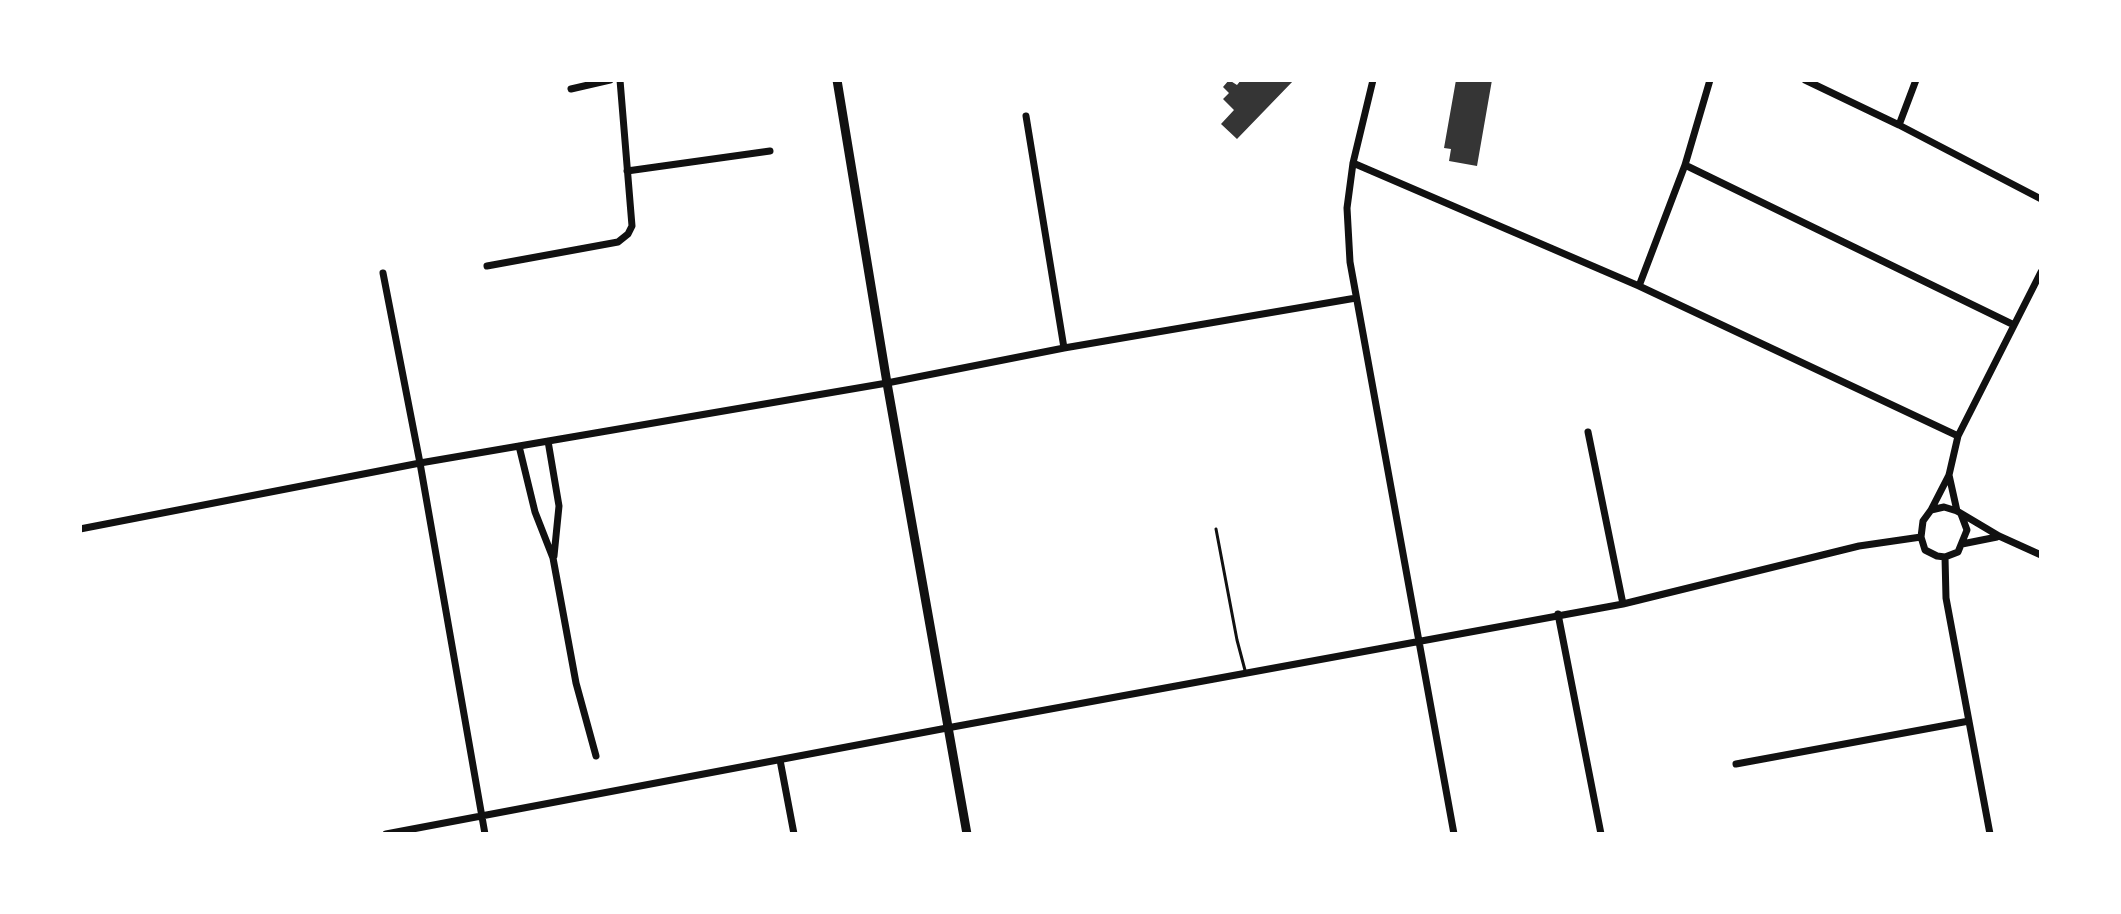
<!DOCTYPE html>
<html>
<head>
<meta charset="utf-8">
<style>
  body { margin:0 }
  #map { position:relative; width:2121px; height:914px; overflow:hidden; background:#fff; font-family:Cabin,sans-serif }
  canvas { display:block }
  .frame { position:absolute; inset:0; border:82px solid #fff; pointer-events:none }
</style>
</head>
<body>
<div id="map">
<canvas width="2121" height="914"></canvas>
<div class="frame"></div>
</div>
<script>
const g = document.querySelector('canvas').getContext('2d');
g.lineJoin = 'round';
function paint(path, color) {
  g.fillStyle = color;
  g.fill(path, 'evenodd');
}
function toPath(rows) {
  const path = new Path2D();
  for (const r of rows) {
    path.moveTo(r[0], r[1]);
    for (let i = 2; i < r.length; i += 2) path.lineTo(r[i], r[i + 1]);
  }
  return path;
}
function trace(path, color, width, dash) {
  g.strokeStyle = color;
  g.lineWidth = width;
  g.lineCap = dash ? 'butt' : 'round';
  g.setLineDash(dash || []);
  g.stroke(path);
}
const building = toPath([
  [1229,80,1237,85,1241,80,1294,80,1237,139,1221,124,1234,110,1223,99,1229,93,1223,87],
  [1456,80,1492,80,1477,166,1449,161,1451,149,1444,148]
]);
const service = toPath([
  [1216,529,1237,640,1246,674]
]);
const minor = toPath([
  [1373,80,1353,163,1347,208,1350,262,1454,834],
  [1805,80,1899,125,2041,199],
  [571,89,610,80],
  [1026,116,1064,348],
  [1899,125,1916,80],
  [1353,163,1639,286,1958,436],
  [1685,165,2014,325],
  [627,171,770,151],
  [487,266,618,242,628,234,632,226,620,80],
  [383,273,420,463,485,834],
  [1639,286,1685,165,1710,80],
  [1588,432,1623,604],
  [548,441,559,506,554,556],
  [519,446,535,512,553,558,576,683,596,756],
  [1949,475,1957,511],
  [1931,510,1949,475,1958,436,2041,272],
  [1961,514,1967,530,1958,552,1945,557,1937,556,1925,550,1921,537,1923,521,1931,510,1944,507,1957,511,1999,536,2041,555],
  [80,529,420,463,887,383,1064,348,1356,298],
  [1962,544,1997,537],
  [1945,557,1946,598,1990,834],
  [1558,614,1601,834],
  [780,760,794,834],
  [1736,764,1969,721],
  [386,834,947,728,1623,604,1859,546,1921,537]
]);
const tertiary = toPath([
  [837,80,887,383,967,834]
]);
paint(building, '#353535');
trace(service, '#111', 3);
trace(minor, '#111', 7);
trace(tertiary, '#111', 9);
</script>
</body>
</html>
